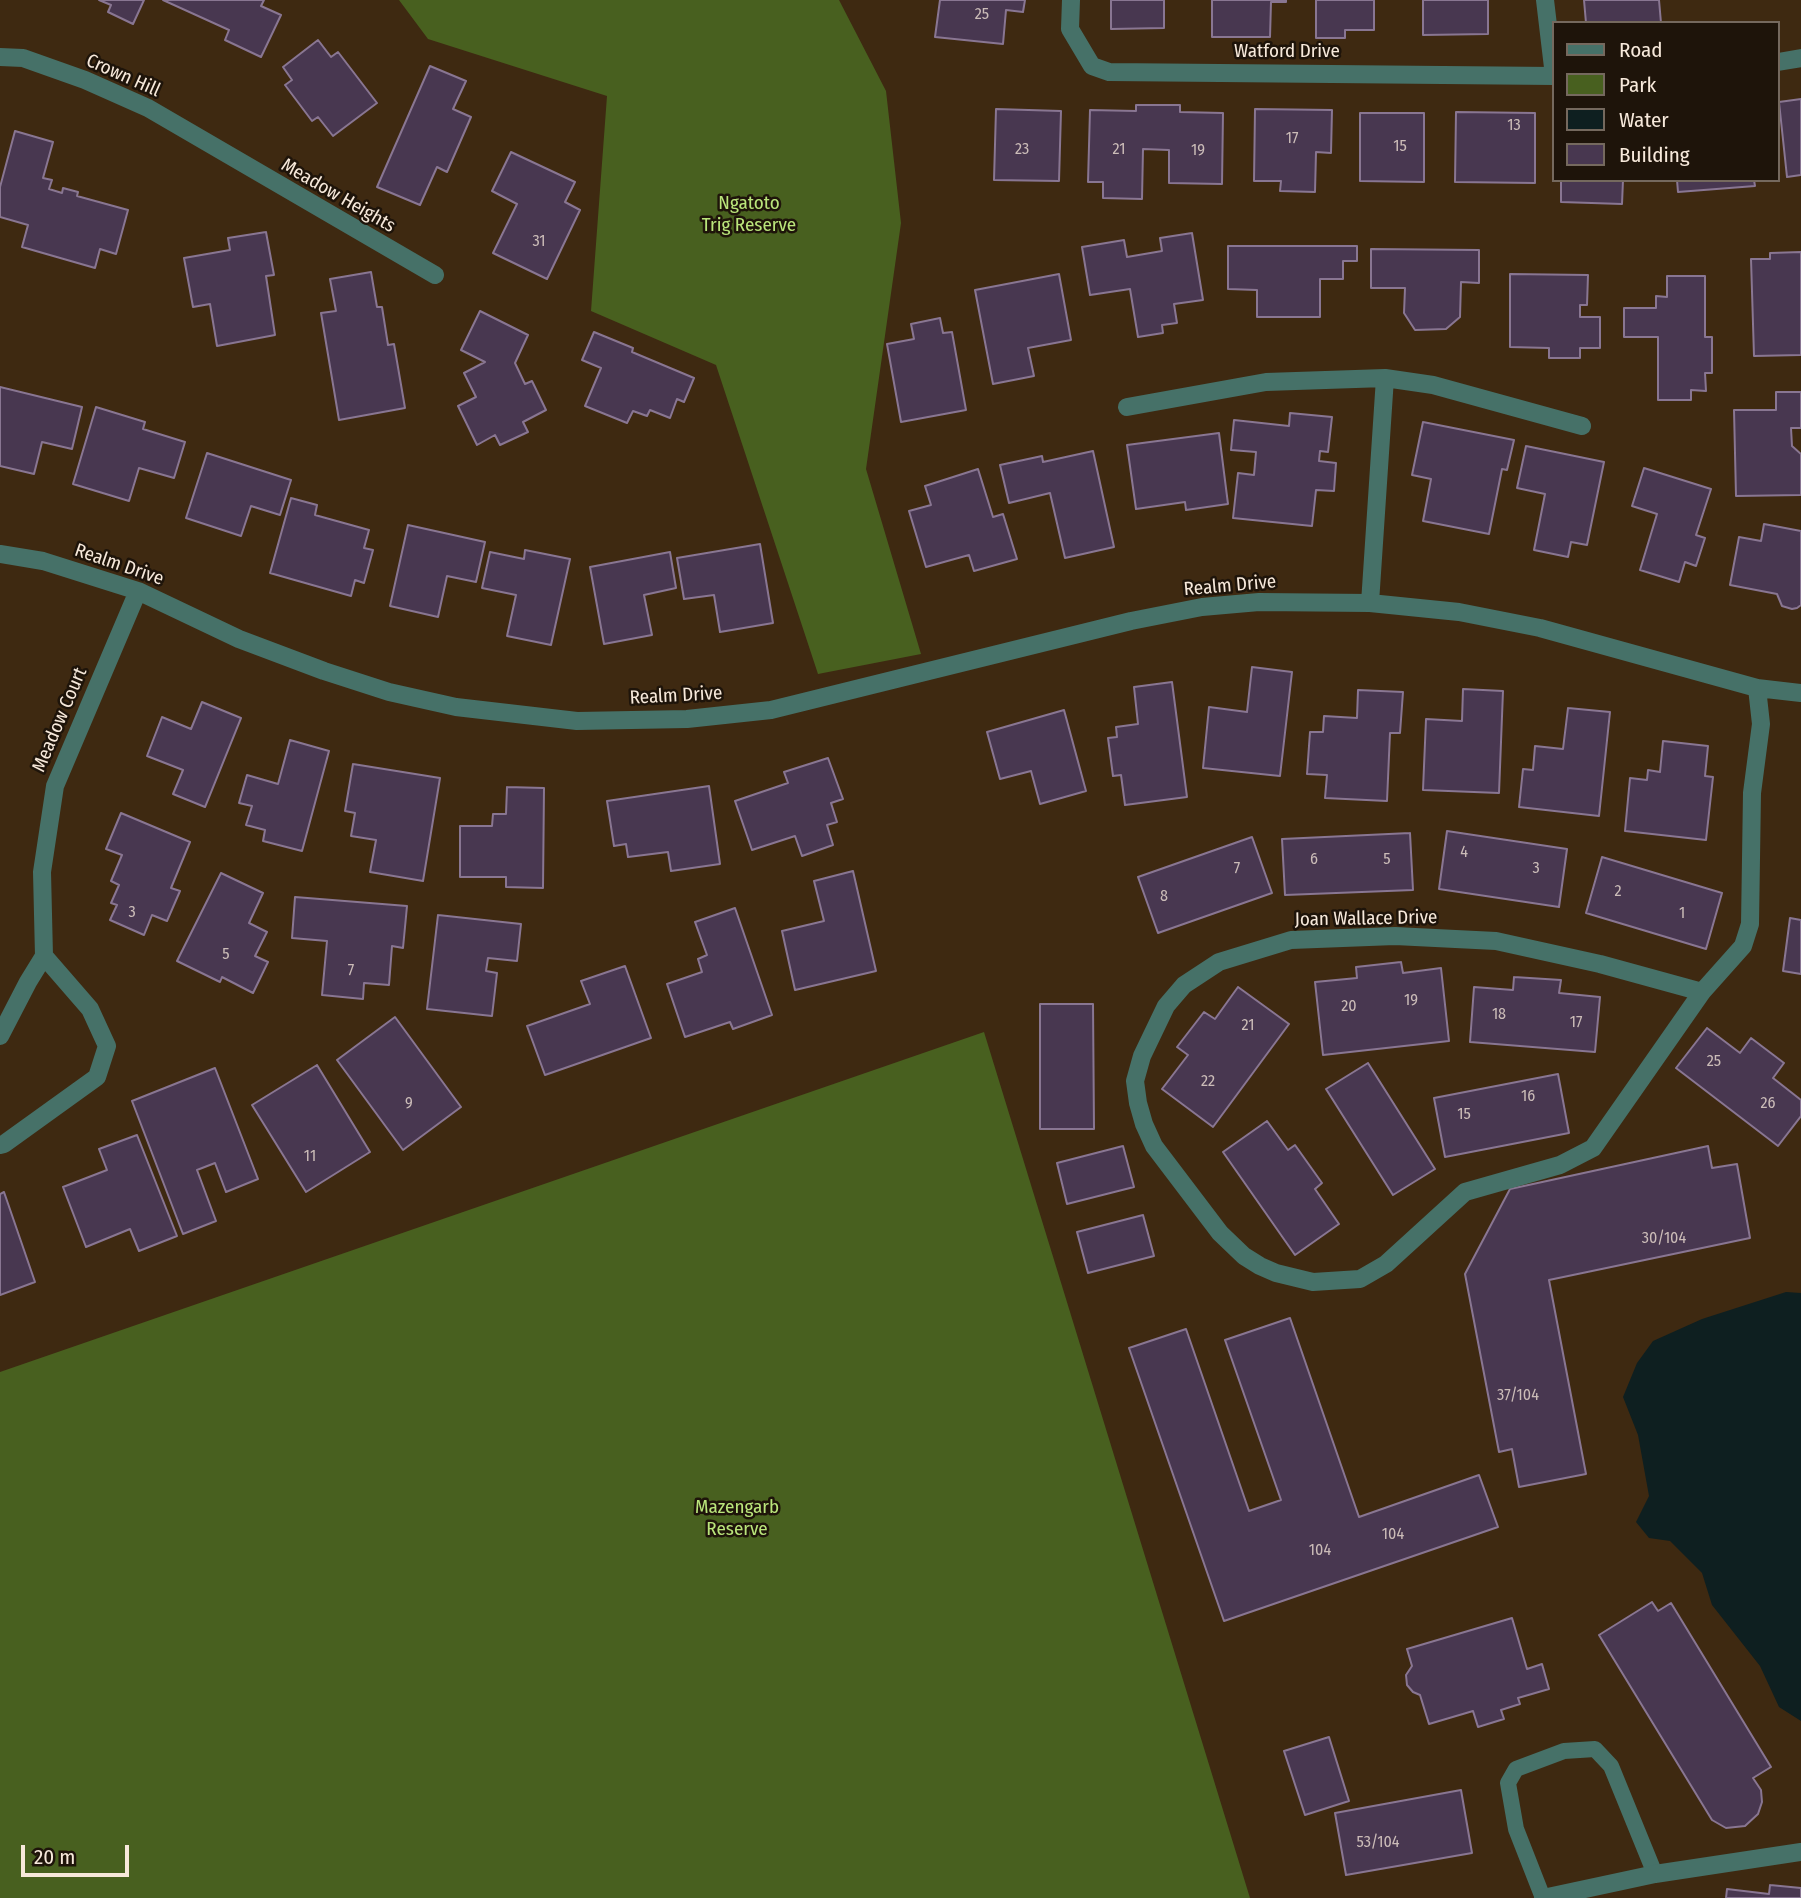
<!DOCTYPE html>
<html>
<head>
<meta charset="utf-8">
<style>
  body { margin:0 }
  #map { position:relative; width:1801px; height:1898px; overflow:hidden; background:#3e2911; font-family:"Fira Sans Condensed",sans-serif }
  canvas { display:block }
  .legend { position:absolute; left:1552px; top:21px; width:228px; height:161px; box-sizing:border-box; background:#1e140a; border:2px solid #75695e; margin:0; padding:9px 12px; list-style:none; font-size:21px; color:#f7e9db }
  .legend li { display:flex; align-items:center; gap:14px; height:35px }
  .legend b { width:35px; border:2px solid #75695e }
  .scale { position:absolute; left:21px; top:1845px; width:108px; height:32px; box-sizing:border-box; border:4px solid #f7e9db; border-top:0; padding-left:9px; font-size:21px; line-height:24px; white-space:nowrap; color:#f7e9db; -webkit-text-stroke:5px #1e140a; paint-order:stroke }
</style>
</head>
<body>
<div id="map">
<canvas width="1801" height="1898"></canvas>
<ul class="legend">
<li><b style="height:9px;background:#467168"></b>Road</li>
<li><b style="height:19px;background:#48601f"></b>Park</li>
<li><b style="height:19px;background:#0e1f20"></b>Water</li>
<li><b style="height:19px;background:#483750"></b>Building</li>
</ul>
<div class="scale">20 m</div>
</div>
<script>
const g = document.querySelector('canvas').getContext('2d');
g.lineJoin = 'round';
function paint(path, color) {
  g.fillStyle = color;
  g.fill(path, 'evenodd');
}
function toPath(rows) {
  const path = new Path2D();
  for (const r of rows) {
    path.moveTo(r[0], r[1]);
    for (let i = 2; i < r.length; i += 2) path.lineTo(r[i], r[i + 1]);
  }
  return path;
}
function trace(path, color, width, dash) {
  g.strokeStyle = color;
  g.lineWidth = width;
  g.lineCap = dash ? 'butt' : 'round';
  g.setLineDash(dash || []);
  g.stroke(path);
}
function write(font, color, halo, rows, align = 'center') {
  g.font = font + ' "Fira Sans Condensed",sans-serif';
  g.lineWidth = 5;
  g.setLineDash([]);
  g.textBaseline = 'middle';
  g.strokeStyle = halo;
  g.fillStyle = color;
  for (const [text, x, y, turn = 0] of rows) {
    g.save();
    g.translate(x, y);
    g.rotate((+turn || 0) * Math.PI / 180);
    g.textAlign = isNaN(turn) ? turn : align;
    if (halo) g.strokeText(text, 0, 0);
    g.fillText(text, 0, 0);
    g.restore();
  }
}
const green = toPath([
  [399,0,839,0,886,91,901,223,866,469,921,654,818,674,716,365,591,311,607,96,428,39],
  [984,1032,1250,1898,0,1898,0,1372]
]);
const water = toPath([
  [1786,1292,1801,1293,1801,1721,1779,1707,1760,1666,1712,1605,1702,1573,1670,1541,1649,1538,1636,1522,1649,1496,1638,1435,1623,1397,1637,1363,1653,1341,1702,1319]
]);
const building = toPath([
  [99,0,144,0,133,24,108,12,111,5,99,0],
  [163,0,264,0,261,6,281,15,261,57,225,40,229,30,163,0],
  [940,0,1025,0,1023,12,1006,10,1003,44,935,37,940,0],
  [1111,0,1164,0,1164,28,1111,29,1111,0],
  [1212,0,1286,0,1286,2,1271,2,1270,37,1212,37,1212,0],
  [1316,0,1374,0,1374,30,1345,30,1345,38,1316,38,1316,0],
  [1423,0,1488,0,1488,34,1423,35,1423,0],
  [1584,0,1659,0,1661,23,1586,23,1584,0],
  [318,40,331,57,338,52,377,103,333,136,318,117,312,121,285,85,292,80,283,67,318,40],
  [430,66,466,81,453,109,471,117,447,172,437,167,420,205,377,187,430,66],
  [1801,99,1801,175,1787,177,1779,102,1801,99],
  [1136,105,1180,105,1180,112,1223,113,1222,184,1169,183,1169,150,1143,149,1142,199,1103,198,1103,182,1088,182,1090,110,1136,111,1136,105],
  [996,109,1061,111,1059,181,994,180,996,109],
  [1255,109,1332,110,1331,153,1316,152,1315,192,1280,191,1281,181,1254,181,1255,109],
  [1456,112,1535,113,1535,183,1455,182,1456,112],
  [1360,113,1424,113,1424,182,1360,181,1360,113],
  [15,131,53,142,43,178,52,180,49,189,62,193,63,188,78,192,77,196,128,210,116,254,100,249,95,268,22,247,28,225,0,217,0,187,15,131],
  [511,152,575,182,565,202,580,210,547,279,493,253,517,204,492,191,511,152],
  [1561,180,1623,180,1622,204,1561,202,1561,180],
  [1677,180,1754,180,1755,186,1678,192,1677,180],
  [266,232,274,275,266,276,275,335,217,346,210,304,193,307,184,258,230,250,228,238,266,232],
  [1192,233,1203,300,1174,304,1177,323,1162,325,1163,333,1138,337,1130,289,1090,295,1082,247,1124,240,1127,257,1162,251,1160,238,1192,233],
  [1228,246,1357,246,1357,261,1343,261,1343,279,1320,279,1320,317,1257,317,1257,290,1228,289,1228,246],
  [1371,249,1479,250,1479,283,1461,282,1460,317,1446,329,1415,330,1404,313,1405,288,1371,288,1371,249],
  [1801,252,1801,355,1754,356,1751,259,1770,259,1770,253,1801,252],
  [371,272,377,307,382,307,388,345,394,344,405,408,339,420,321,313,336,311,330,279,371,272],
  [1059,274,1071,340,1028,348,1034,376,993,384,975,290,1059,274],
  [1510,274,1588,275,1587,305,1580,305,1580,317,1600,317,1600,348,1580,348,1580,358,1549,358,1549,348,1510,347,1510,274],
  [1667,276,1705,276,1705,337,1712,337,1712,373,1705,373,1706,391,1691,390,1691,400,1658,400,1658,337,1624,337,1624,308,1656,308,1656,296,1667,297,1667,276],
  [480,311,528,335,515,363,525,384,532,381,546,410,523,422,528,432,500,445,495,435,477,445,458,406,476,397,464,373,485,362,461,350,480,311],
  [940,318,943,333,952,332,966,410,901,422,887,344,914,339,911,324,940,318],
  [594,332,633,348,632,352,694,378,684,402,677,399,670,418,650,410,647,416,633,411,627,423,585,406,601,368,582,360,594,332],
  [0,387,82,407,72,449,42,442,34,474,0,466,0,387],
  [1776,392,1801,392,1801,428,1791,428,1792,446,1801,454,1801,495,1736,496,1734,410,1776,410,1776,392],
  [96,407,145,422,143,429,185,442,174,478,139,468,129,501,73,484,96,407],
  [1290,413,1332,417,1328,452,1320,451,1319,461,1336,463,1334,491,1316,490,1312,526,1233,518,1238,473,1254,475,1256,452,1231,450,1234,420,1289,426,1290,413],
  [1423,422,1514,440,1507,470,1502,469,1489,534,1423,521,1431,479,1412,475,1423,422],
  [1219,433,1228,504,1186,510,1185,502,1136,509,1127,445,1219,433],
  [1526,446,1604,462,1587,545,1571,542,1568,557,1534,550,1545,494,1517,488,1526,446],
  [1093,451,1114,547,1065,558,1050,493,1009,503,1000,465,1042,456,1043,462,1093,451],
  [207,453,291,480,280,515,251,506,241,536,186,518,207,453],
  [1644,468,1711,489,1696,535,1705,538,1696,566,1685,562,1679,582,1640,570,1657,514,1632,506,1644,468],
  [978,469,993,517,1003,514,1017,559,974,571,969,555,926,567,909,511,931,505,925,486,978,469],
  [291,498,317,505,315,515,369,530,364,548,373,550,364,583,355,580,351,596,270,573,291,498],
  [1764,524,1801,531,1801,605,1797,608,1792,609,1782,606,1777,594,1730,585,1739,537,1761,541,1764,524],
  [408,525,485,542,476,582,447,576,438,617,390,606,408,525],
  [760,544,773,623,720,632,714,595,684,599,677,558,760,544],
  [525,550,570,559,551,645,507,636,516,595,482,588,490,552,524,559,525,550],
  [670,552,676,588,644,595,652,635,604,644,590,567,670,552],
  [1252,667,1292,672,1280,776,1203,768,1209,707,1247,712,1252,667],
  [1172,682,1187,797,1125,805,1121,775,1113,776,1108,738,1117,737,1116,727,1138,724,1134,687,1172,682],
  [1463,689,1503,691,1499,793,1423,790,1426,719,1462,721,1463,689],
  [1358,690,1403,692,1400,733,1390,733,1387,801,1325,798,1327,775,1307,774,1310,732,1323,732,1324,716,1357,718,1358,690],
  [202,702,241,718,205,807,173,794,183,770,147,756,162,717,191,729,202,702],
  [1568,708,1610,712,1599,816,1519,807,1523,769,1533,770,1535,746,1563,749,1568,708],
  [1064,710,1086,791,1040,804,1031,771,1000,779,987,732,1064,710],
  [290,740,329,751,302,851,263,841,265,830,246,825,252,806,239,803,247,775,278,784,290,740],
  [1663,741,1708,746,1705,776,1713,777,1706,840,1625,831,1630,778,1647,780,1648,770,1660,772,1663,741],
  [828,758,843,799,831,803,837,822,827,825,833,845,802,856,795,836,752,850,735,801,788,783,784,772,828,758],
  [353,764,440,778,423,881,370,872,376,840,351,836,355,813,345,811,353,764],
  [709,786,720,864,671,871,668,852,628,857,626,844,614,846,607,801,709,786],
  [507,787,544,788,543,888,506,887,506,877,460,877,460,826,492,826,493,814,506,814,507,787],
  [121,813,190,842,171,888,180,891,167,921,152,915,144,935,110,920,117,905,111,903,119,885,111,881,122,855,106,849,121,813],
  [1447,831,1567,849,1559,907,1439,889,1447,831],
  [1410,833,1413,890,1285,895,1282,839,1410,833],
  [1252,837,1272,893,1158,933,1138,877,1252,837],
  [1602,857,1722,893,1706,949,1586,913,1602,857],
  [853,871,876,971,795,990,782,931,824,921,814,881,853,871],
  [221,873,263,893,249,923,267,932,255,956,268,962,253,993,222,977,220,982,177,961,221,873],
  [295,897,407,906,403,948,392,946,389,985,364,983,363,999,322,995,327,941,292,938,295,897],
  [735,908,772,1015,733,1029,730,1022,685,1037,667,984,702,972,698,959,707,955,695,922,735,908],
  [438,915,521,924,517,961,488,958,486,971,497,973,492,1016,427,1009,438,915],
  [1790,918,1801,920,1801,974,1783,971,1790,918],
  [1401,962,1403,973,1441,968,1449,1041,1323,1055,1315,982,1357,978,1356,967,1401,962],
  [625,966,651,1038,545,1075,527,1026,590,1004,581,981,625,966],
  [1514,977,1561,980,1559,993,1600,997,1595,1052,1470,1042,1474,987,1513,990,1514,977],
  [1238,987,1289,1024,1213,1127,1162,1089,1188,1055,1177,1047,1204,1012,1215,1019,1238,987],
  [1040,1004,1093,1004,1094,1129,1040,1129,1040,1004],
  [395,1017,461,1107,403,1150,337,1060,395,1017],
  [1707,1028,1740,1053,1751,1038,1784,1063,1773,1078,1801,1100,1801,1116,1778,1146,1676,1068,1707,1028],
  [1368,1063,1435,1169,1393,1195,1326,1089,1368,1063],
  [317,1065,370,1152,306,1192,252,1105,317,1065],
  [215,1068,258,1179,226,1192,215,1163,197,1170,216,1221,183,1234,132,1101,215,1068],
  [1558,1074,1569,1133,1445,1157,1434,1098,1558,1074],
  [1267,1121,1288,1150,1295,1145,1322,1183,1315,1189,1339,1224,1295,1255,1223,1152,1267,1121],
  [137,1135,177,1236,139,1251,130,1229,86,1247,63,1187,107,1170,99,1149,137,1135],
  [1123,1146,1134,1187,1067,1204,1057,1163,1123,1146],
  [1708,1146,1712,1168,1737,1164,1750,1238,1549,1280,1586,1474,1519,1487,1512,1449,1499,1452,1465,1274,1510,1189,1708,1146],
  [4,1192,35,1282,0,1295,0,1194,4,1192],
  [1143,1215,1154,1256,1088,1273,1077,1232,1143,1215],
  [1290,1318,1359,1517,1479,1475,1498,1527,1224,1621,1129,1348,1186,1329,1249,1511,1281,1500,1225,1340,1290,1318],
  [1652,1602,1658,1611,1671,1603,1771,1767,1753,1778,1761,1790,1762,1802,1758,1814,1745,1826,1726,1828,1712,1820,1599,1635,1652,1602],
  [1512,1618,1527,1669,1542,1664,1549,1689,1518,1698,1520,1704,1501,1710,1504,1719,1478,1727,1473,1711,1429,1724,1420,1695,1413,1692,1407,1685,1406,1675,1412,1666,1407,1649,1512,1618],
  [1329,1737,1349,1801,1305,1815,1284,1751,1329,1737],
  [1461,1790,1472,1853,1346,1875,1335,1813,1461,1790],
  [1770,1885,1801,1888,1801,1898,1726,1898,1727,1889,1769,1894,1770,1885]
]);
const service = toPath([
  [1543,1898,1516,1829,1508,1783,1516,1769,1564,1751,1595,1749,1611,1766,1655,1874]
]);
const minor = toPath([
  [1071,0,1070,29,1092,66,1109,72,1554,76],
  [1545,0,1554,76],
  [0,57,23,58,85,80,148,108,435,275],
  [1778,62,1801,58],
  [1127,407,1266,382,1385,378,1433,385,1582,426],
  [0,554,43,561,138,591,239,639,324,671,389,692,456,707,577,721,687,719,771,710,1131,621,1202,607,1259,602,1370,603,1459,612,1540,628,1757,688,1801,693],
  [1370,603,1385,378],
  [1702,992,1600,964,1496,941,1395,936,1291,940,1219,962,1184,985,1166,1006,1142,1056,1135,1081,1138,1103,1144,1124,1154,1146,1220,1233,1244,1256,1260,1266,1276,1273,1313,1282,1360,1279,1386,1264,1465,1192,1560,1165,1593,1148,1702,992,1743,946,1750,924,1752,793,1761,724,1757,688],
  [0,1036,28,982,44,956,42,872,55,786,138,591],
  [0,1145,4,1144,97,1077,107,1046,90,1009,44,956],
  [1543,1898,1655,1874,1801,1852]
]);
const numberNames = [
  ["25",982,15],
  ["13",1514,126],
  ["17",1292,139],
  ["15",1400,147],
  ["23",1022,150],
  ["21",1119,150],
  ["19",1198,151],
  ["31",539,242],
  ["4",1464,853],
  ["6",1314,860],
  ["5",1387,860],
  ["7",1237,869],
  ["3",1536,869],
  ["2",1618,892],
  ["8",1164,897],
  ["3",132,913],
  ["1",1682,914],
  ["5",226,955],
  ["7",351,971],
  ["19",1411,1001],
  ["20",1349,1007],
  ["18",1499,1015],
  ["17",1576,1023],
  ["21",1248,1026],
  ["25",1714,1062],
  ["22",1208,1082],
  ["16",1528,1097],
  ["9",409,1104],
  ["26",1768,1104],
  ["15",1464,1115],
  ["11",310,1157],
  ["30/104",1664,1239],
  ["37/104",1518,1396],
  ["104",1393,1535],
  ["104",1320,1551],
  ["53/104",1378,1843]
];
const streetNames = [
  ["Watford Drive",1287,52],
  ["Crown Hill",123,76,24],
  ["Meadow Heights",338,196,30],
  ["Realm Drive",119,565,19],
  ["Realm Drive",1230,586,-5],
  ["Realm Drive",676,696,-3],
  ["Meadow Court",60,720,-67],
  ["Joan Wallace Drive",1366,919,-1]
];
const parkNames = [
  ["Ngatoto",749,204],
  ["Trig Reserve",749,226],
  ["Mazengarb",737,1508],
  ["Reserve",737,1530]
];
paint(green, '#48601f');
paint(water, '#0e1f20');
paint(building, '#483750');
trace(building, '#897692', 2);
trace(service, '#467168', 16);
trace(minor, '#467168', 18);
write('16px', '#cbbcb8', null, numberNames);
write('19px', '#f7e9db', '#1e140a', streetNames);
write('19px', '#bae57b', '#1e140a', parkNames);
</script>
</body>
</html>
